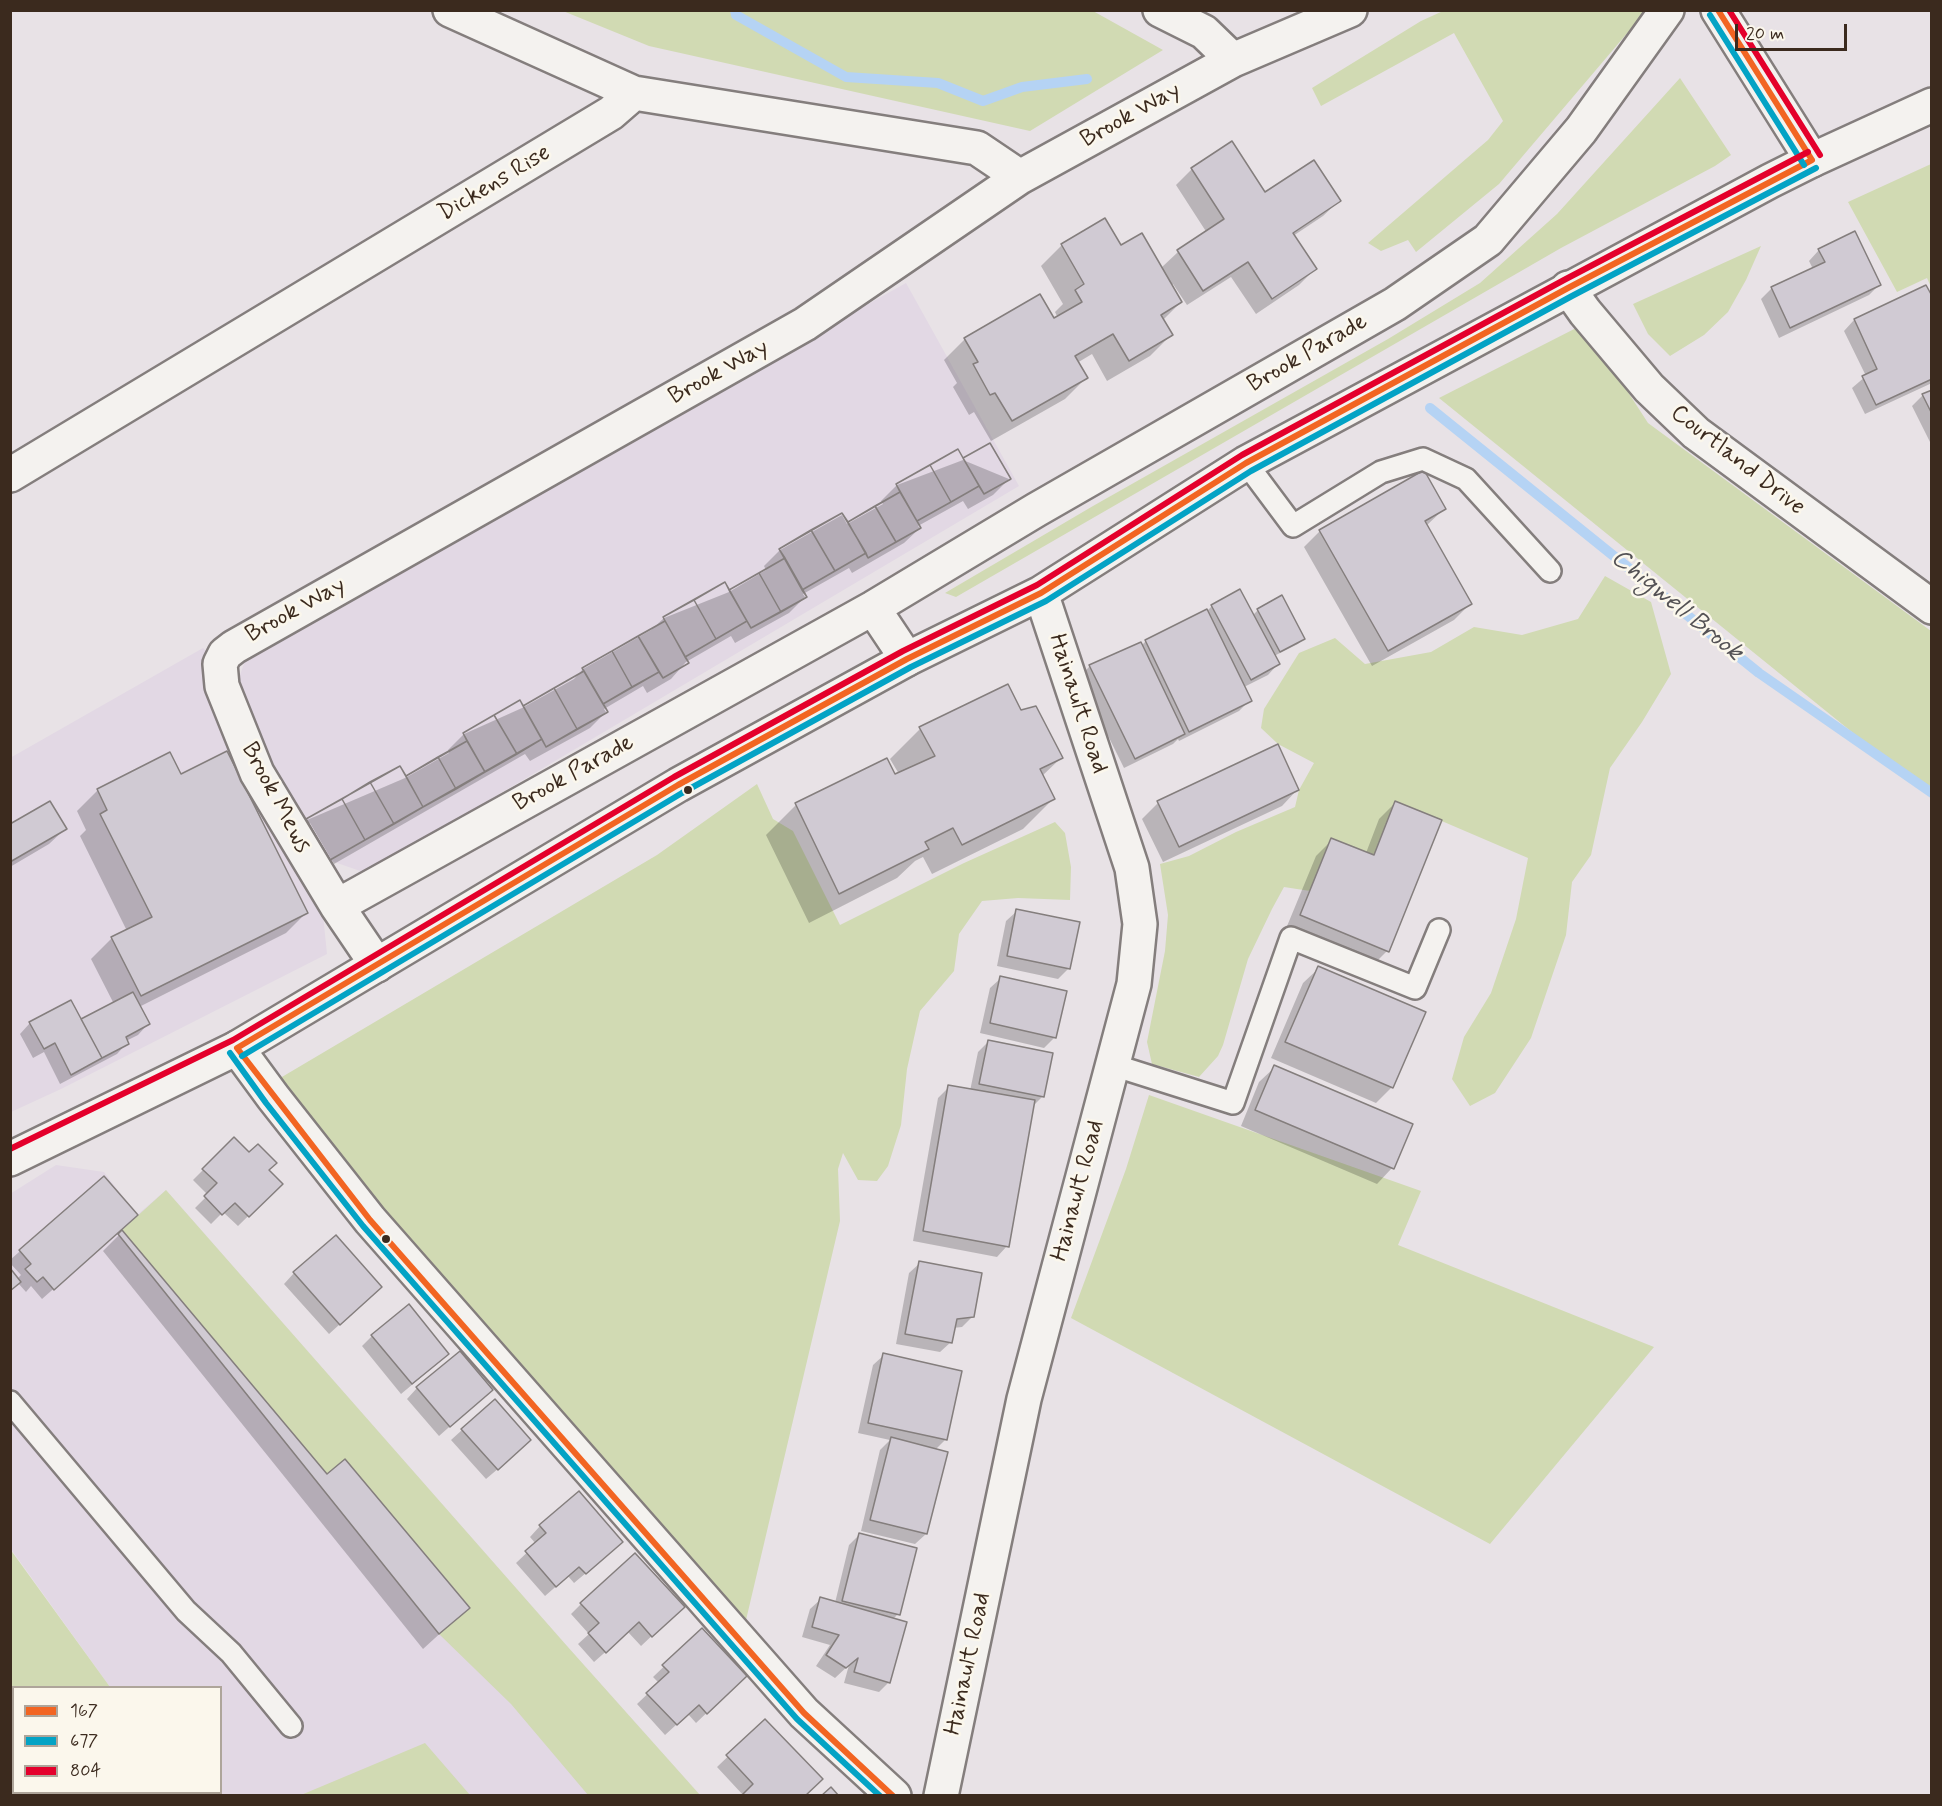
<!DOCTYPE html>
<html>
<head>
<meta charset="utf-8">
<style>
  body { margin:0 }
  #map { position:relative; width:1942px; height:1806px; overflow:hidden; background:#e8e2e6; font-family:Mynerve,sans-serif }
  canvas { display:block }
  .frame { position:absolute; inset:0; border:12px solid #3b2a1e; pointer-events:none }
  .legend { position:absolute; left:12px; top:1686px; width:210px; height:108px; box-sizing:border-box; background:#fbf7ec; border:2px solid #aea59a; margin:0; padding:8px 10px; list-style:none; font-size:18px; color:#3b2a1e }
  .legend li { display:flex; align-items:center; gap:12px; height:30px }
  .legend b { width:30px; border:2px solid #aea59a }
  .scale { position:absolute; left:1735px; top:24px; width:112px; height:27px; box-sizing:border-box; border:3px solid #3b2a1e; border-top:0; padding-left:8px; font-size:18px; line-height:21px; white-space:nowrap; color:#3b2a1e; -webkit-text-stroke:4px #fbf7ec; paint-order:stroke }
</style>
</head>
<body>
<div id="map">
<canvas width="1942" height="1806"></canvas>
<div class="frame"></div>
<ul class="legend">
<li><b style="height:8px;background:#f26522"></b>167</li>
<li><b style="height:8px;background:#03a3c5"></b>677</li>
<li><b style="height:8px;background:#e4002b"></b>804</li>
</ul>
<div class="scale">20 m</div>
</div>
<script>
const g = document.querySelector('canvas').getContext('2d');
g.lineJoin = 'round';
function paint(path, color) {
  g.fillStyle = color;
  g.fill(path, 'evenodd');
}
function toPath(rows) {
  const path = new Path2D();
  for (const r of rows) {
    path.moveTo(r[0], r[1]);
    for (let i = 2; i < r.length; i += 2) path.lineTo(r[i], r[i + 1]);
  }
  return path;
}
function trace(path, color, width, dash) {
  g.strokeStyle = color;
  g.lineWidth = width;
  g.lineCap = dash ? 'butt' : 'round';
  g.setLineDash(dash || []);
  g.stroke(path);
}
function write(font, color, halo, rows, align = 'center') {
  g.font = font + ' Mynerve,sans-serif';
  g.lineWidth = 5;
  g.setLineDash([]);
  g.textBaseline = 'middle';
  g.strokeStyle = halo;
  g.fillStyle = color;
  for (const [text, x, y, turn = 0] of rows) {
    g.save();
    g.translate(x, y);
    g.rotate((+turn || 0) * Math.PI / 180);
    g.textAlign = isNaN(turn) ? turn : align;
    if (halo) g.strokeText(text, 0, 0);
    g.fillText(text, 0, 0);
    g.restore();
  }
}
const built = toPath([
  [906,283,1019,486,366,873,317,856,327,954,61,1089,11,1112,10,758,203,648,238,681,249,649],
  [56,1165,104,1172,137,1215,166,1190,567,1646,700,1795,187,1795,185,1793,220,1792,220,1688,110,1687,11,1549,10,1194]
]);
const green = toPath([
  [563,11,1093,11,1163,50,1030,131,649,46],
  [1443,11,1646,11,1499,184,1416,252,1408,240,1381,251,1368,243,1488,140,1503,121,1454,33,1321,106,1312,88,1421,21],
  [1680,78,1731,155,1715,166,1561,248,956,597,945,593,1093,506,1388,339,1480,283,1557,214],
  [1931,164,1931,287,1927,278,1897,292,1848,202],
  [1761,246,1746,280,1728,312,1704,335,1670,356,1648,334,1633,304],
  [1584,324,1648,423,1931,631,1931,796,1439,398],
  [1605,576,1651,602,1671,674,1642,722,1610,768,1591,855,1572,882,1566,935,1531,1038,1495,1093,1470,1106,1452,1079,1464,1037,1491,993,1516,919,1528,858,1395,801,1374,855,1331,838,1310,891,1284,887,1272,909,1248,959,1223,1045,1218,1056,1199,1077,1152,1064,1147,1042,1165,951,1168,915,1160,864,1189,856,1236,832,1295,807,1299,790,1314,763,1278,744,1261,728,1264,709,1299,653,1335,638,1365,664,1431,652,1474,627,1522,635,1578,619],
  [757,784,773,819,793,831,840,925,964,863,1055,822,1065,833,1071,867,1070,900,1018,898,982,901,959,934,954,971,920,1011,907,1069,901,1125,888,1166,877,1181,858,1180,843,1153,838,1169,840,1221,742,1637,265,1087,657,855],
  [1149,1095,1421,1191,1398,1245,1654,1347,1490,1544,1071,1318,1126,1169],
  [166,1190,567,1646,700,1795,588,1795,511,1704,439,1634,470,1607,345,1460,327,1474,122,1230],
  [10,1549,110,1687,14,1688,14,1792,185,1792,187,1795,11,1795],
  [425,1743,470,1795,301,1795]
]);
const shadow = toPath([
  [1231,143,1265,195,1339,201,1323,216,1293,236,1315,269,1299,285,1256,314,1231,277,1187,305,1173,284,1171,285,1181,302,1163,320,1171,335,1150,356,1107,381,1092,354,1077,363,1086,378,1065,399,991,441,974,412,969,415,953,387,957,383,944,360,965,339,1054,320,1058,318,1055,312,1063,304,1041,266,1062,245,1121,247,1161,268,1178,252,1207,233,1176,185,1192,169],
  [1819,250,1879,285,1869,295,1779,338,1761,299,1771,289,1813,269,1809,261],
  [1925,287,1932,300,1932,383,1865,414,1852,388,1866,376,1844,331,1854,320],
  [1932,391,1932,446,1912,406,1923,395],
  [963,460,1009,479,993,495,968,509,963,501,918,526,920,528,904,543,852,573,849,568,803,594,805,597,789,613,735,643,731,636,686,662,671,679,647,693,643,686,604,709,606,712,590,728,530,761,525,754,334,864,310,823,307,823,331,865,291,836,307,820,405,778,449,753,448,750,464,734,522,708,574,679,583,669,651,630,664,618,729,592,766,570,764,566,780,550,842,515,847,524,883,504,881,501,897,485],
  [1444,509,1426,526,1470,604,1454,620,1372,666,1304,547,1320,531],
  [1212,606,1252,616,1258,610,1303,639,1298,644,1274,656,1278,664,1268,675,1244,687,1250,700,1239,711,1179,741,1178,739,1173,744,1124,768,1079,677,1089,667,1140,644,1141,646,1146,641,1207,611],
  [1021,712,1061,758,1042,776,1054,798,1023,829,932,874,923,857,915,861,897,878,809,923,766,835,796,805,899,774,890,759,920,729],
  [181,776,307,912,286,933,139,1007,148,1024,138,1035,126,1041,127,1043,117,1054,60,1084,44,1052,33,1058,20,1034,30,1023,81,1021,114,1004,91,959,112,938,127,931,80,836,86,830,77,811,98,790],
  [1297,790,1282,806,1163,862,1142,819,1158,803],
  [1395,803,1387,951,1371,967,1285,931,1316,856,1332,840,1366,853,1379,819],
  [10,825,65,829,49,844,10,867],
  [1017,911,1069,968,1058,979,997,966,1006,921],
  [1319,968,1392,1087,1376,1103,1271,1058,1303,983],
  [1001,978,1055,1037,1044,1048,980,1033,990,988],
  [989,1041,1043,1096,1032,1107,1007,1246,997,1257,913,1241,938,1098,949,1087,970,1091,978,1052],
  [1275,1067,1392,1168,1377,1184,1241,1126,1259,1082],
  [234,1139,281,1184,238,1226,223,1212,211,1224,195,1208,208,1195,193,1180],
  [103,1178,120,1230,42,1299,31,1286,26,1292,18,1283,17,1279,21,1275,10,1263,10,1260],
  [122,1232,327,1476,468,1608,423,1649,103,1251],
  [920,1263,973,1316,962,1327,953,1328,951,1342,940,1352,896,1344,909,1273],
  [294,1273,370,1297,329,1334,284,1284],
  [372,1336,437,1364,401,1394,362,1346],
  [884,1355,960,1372,945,1440,935,1450,926,1534,915,1544,861,1531,880,1450,890,1440,858,1433,873,1365],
  [417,1388,491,1390,439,1436,407,1399],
  [494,1401,519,1451,486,1479,451,1440],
  [540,1526,611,1552,574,1583,568,1576,545,1596,516,1563,536,1544,530,1537],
  [860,1534,898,1614,893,1619,889,1682,879,1692,844,1683,849,1665,835,1678,816,1666,830,1645,802,1637,810,1609,821,1599,835,1603,849,1545],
  [581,1604,672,1617,641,1646,628,1632,594,1662,578,1644,589,1634,571,1614],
  [702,1630,734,1687,696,1723,688,1714,665,1735,637,1704,659,1683,653,1677],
  [765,1721,820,1779,743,1795,717,1767]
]);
const stream = toPath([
  [735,10,736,15,846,77,938,83,983,101,1022,87,1087,79],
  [1430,408,1759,673,1932,793]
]);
const building = toPath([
  [1232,141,1265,192,1314,160,1341,201,1293,233,1317,269,1272,299,1248,262,1203,291,1177,250,1224,219,1191,168,1232,141],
  [1105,218,1121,245,1142,233,1182,302,1161,315,1173,335,1129,361,1113,334,1075,356,1088,378,1012,421,995,393,990,395,973,364,978,362,964,338,1040,294,1054,318,1082,302,1075,290,1084,284,1061,244,1105,218],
  [1855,231,1881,285,1790,328,1771,287,1825,262,1818,249,1855,231],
  [1926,285,1932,296,1932,379,1876,405,1862,376,1877,369,1854,319,1926,285],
  [1932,390,1932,414,1922,394,1932,390],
  [990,443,1011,479,984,494,979,486,951,502,917,521,921,528,868,558,866,553,802,590,807,597,751,628,747,621,685,657,689,663,663,678,659,672,603,704,608,712,546,747,542,739,330,860,306,819,400,766,406,776,467,741,463,733,520,700,523,706,584,671,582,668,665,621,663,617,725,582,729,590,785,558,779,549,842,513,848,522,900,492,896,484,958,449,963,458,990,443],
  [990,443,1011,479,984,494,963,458,990,443],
  [958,449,979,486,951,502,930,465,958,449],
  [930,465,951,502,917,521,896,484,930,465],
  [1424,470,1446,509,1425,521,1472,604,1388,651,1319,530,1424,470],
  [900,492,921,528,896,542,875,506,900,492],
  [875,506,896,542,868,558,848,522,875,506],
  [842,513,866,553,835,571,811,530,842,513],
  [811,530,835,571,802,590,779,549,811,530],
  [785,558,807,597,781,612,759,573,785,558],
  [759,573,781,612,751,628,729,590,759,573],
  [725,582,747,621,716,639,694,600,725,582],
  [1240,589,1280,664,1251,680,1211,605,1240,589],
  [1282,595,1305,639,1280,652,1257,609,1282,595],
  [694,600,716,639,685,657,663,617,694,600],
  [1207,609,1252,701,1189,732,1145,640,1207,609],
  [665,621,689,663,663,678,638,636,665,621],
  [638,636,659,672,632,687,612,651,638,636],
  [1141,642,1185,734,1135,759,1089,665,1141,642],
  [612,651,632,687,603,704,582,668,612,651],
  [584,671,608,712,577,729,554,688,584,671],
  [1008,684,1021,710,1036,706,1063,758,1040,769,1055,799,962,845,953,828,925,842,929,849,839,894,795,803,887,758,895,774,935,756,919,727,1008,684],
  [554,688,577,729,546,747,523,706,554,688],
  [520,700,542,739,517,754,494,715,520,700],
  [494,715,517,754,485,772,463,733,494,715],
  [467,741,485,772,456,789,438,757,467,741],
  [1278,744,1299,790,1179,847,1157,801,1278,744],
  [227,751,308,913,141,996,111,937,152,917,100,814,107,810,97,789,170,752,181,774,227,751],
  [438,757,456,789,423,807,406,776,438,757],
  [400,766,423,807,394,824,370,782,400,766],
  [370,782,394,824,365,840,342,799,370,782],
  [342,799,365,840,330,860,306,819,342,799],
  [50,801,67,829,10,862,10,824,50,801],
  [1395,801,1442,820,1389,952,1300,915,1331,838,1374,855,1395,801],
  [1016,909,1080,922,1070,969,1007,956,1016,909],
  [1318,966,1426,1012,1393,1088,1285,1042,1318,966],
  [1000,976,1067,991,1056,1038,990,1023,1000,976],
  [133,992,150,1024,126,1037,129,1044,102,1058,81,1019,133,992],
  [71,1000,102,1058,71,1075,55,1043,44,1049,29,1022,71,1000],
  [988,1040,1053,1053,1044,1097,979,1084,988,1040],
  [1274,1065,1413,1124,1394,1169,1255,1110,1274,1065],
  [948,1085,1035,1100,1009,1247,923,1231,948,1085],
  [234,1137,249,1152,258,1144,277,1163,269,1170,283,1184,249,1217,235,1203,222,1215,204,1196,217,1183,202,1169,234,1137],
  [104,1176,138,1215,54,1290,43,1277,37,1282,25,1269,31,1264,19,1250,104,1176],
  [122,1230,327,1474,345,1459,470,1608,439,1634,118,1234,122,1230],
  [336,1235,382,1287,340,1325,293,1272,336,1235],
  [919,1261,982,1273,974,1317,957,1319,952,1343,905,1334,919,1261],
  [10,1268,21,1282,10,1291,10,1268],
  [409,1304,449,1354,412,1384,371,1335,409,1304],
  [460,1351,493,1390,450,1427,416,1387,460,1351],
  [883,1353,962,1371,947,1440,868,1423,883,1353],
  [495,1399,531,1440,498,1470,461,1429,495,1399],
  [891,1437,948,1452,927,1534,870,1520,891,1437],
  [579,1491,623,1542,586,1574,579,1567,556,1587,525,1551,546,1533,539,1525,579,1491],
  [859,1533,917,1548,900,1615,842,1601,859,1533],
  [635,1553,685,1607,652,1637,639,1622,606,1653,588,1633,599,1623,580,1603,635,1553],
  [820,1597,907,1622,890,1683,854,1672,858,1658,846,1668,826,1655,839,1635,812,1627,820,1597],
  [702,1628,747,1676,707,1714,699,1705,677,1725,646,1693,669,1672,662,1665,702,1628],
  [765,1719,823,1779,805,1796,741,1796,753,1784,726,1755,765,1719],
  [831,1787,839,1796,821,1796,831,1787]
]);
const lane = toPath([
  [1246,463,1293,526,1381,472,1423,459,1466,479,1550,571],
  [1113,1065,1233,1103,1291,938,1415,988,1439,930],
  [10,1402,186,1611,231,1653,291,1726]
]);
const street = toPath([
  [450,10,634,93],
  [1160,10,1204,32,1233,60],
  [10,475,611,113,634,93,977,148,1020,177],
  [873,608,907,659],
  [337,906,873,608,1036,510,1395,304,1488,240,1581,130,1667,10],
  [377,965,337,906,257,773,222,686,220,664,225,654,234,647,805,324,1020,177,1233,60,1350,10],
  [237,1048,273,1097,370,1220,804,1713,894,1796]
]);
const secondary = toPath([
  [1718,10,1812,160],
  [1568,288,1585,312,1649,388,1696,433,1932,607]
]);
const primary = toPath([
  [10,1159,237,1048,678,785,907,659,1041,593,1246,463,1770,181,1812,160,1932,105],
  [941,1796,1024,1399,1134,984,1140,924,1132,868,1041,593]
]);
const bus1 = toPath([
  [1718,10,1812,160],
  [237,1048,678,785,907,659,1041,593,1246,463,1568,288,1812,160],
  [237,1048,370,1220,804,1713,893,1796]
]);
const bus2 = toPath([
  [1710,15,1804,165],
  [230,1053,266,1103,363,1226,797,1719,880,1796],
  [242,1056,682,793,911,667,1046,601,1251,471,1572,296,1816,168]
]);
const bus3 = toPath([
  [1729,10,1820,155],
  [10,1149,233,1040,674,777,903,651,1037,585,1242,455,1564,280,1808,152]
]);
const markers = [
  [688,790,5,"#3b2a1e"],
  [386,1239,5,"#3b2a1e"]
];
const streetNames = [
  ["Brook Way",1131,116,-29],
  ["Dickens Rise",495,184,-31],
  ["Brook Parade",1308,354,-30],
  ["Brook Way",719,373,-29],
  ["Courtland Drive",1737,461,38],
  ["Brook Way",296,611,-29],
  ["Hainault Road",1077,704,72],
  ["Brook Parade",574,774,-29],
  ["Brook Mews",275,798,62],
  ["Hainault Road",1079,1191,-75],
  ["Hainault Road",969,1664,-78]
];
const waterNames = [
  ["Chigwell Brook",1676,606,39]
];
paint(built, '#e2d8e4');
paint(green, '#d1dab3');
paint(shadow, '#0003');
trace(stream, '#b5d3f4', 10);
paint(building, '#d0cad3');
trace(building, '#847e7d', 1.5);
trace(lane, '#847e7d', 26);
trace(street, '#847e7d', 38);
trace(secondary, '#847e7d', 38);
trace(primary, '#847e7d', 38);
trace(lane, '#f4f2ef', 21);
trace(street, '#f4f2ef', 33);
trace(secondary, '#f4f2ef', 33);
trace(primary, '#f4f2ef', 33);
trace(bus1, '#f26522', 6);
trace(bus2, '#03a3c5', 6);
trace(bus3, '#e4002b', 6);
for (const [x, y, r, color] of markers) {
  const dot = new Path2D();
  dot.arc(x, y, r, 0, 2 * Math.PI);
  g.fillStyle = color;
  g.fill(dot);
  trace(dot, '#fbf7ec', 2);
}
write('24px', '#3b2a1e', '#fbf7ec', streetNames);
write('italic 26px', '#545255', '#fbf7ec', waterNames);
</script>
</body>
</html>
